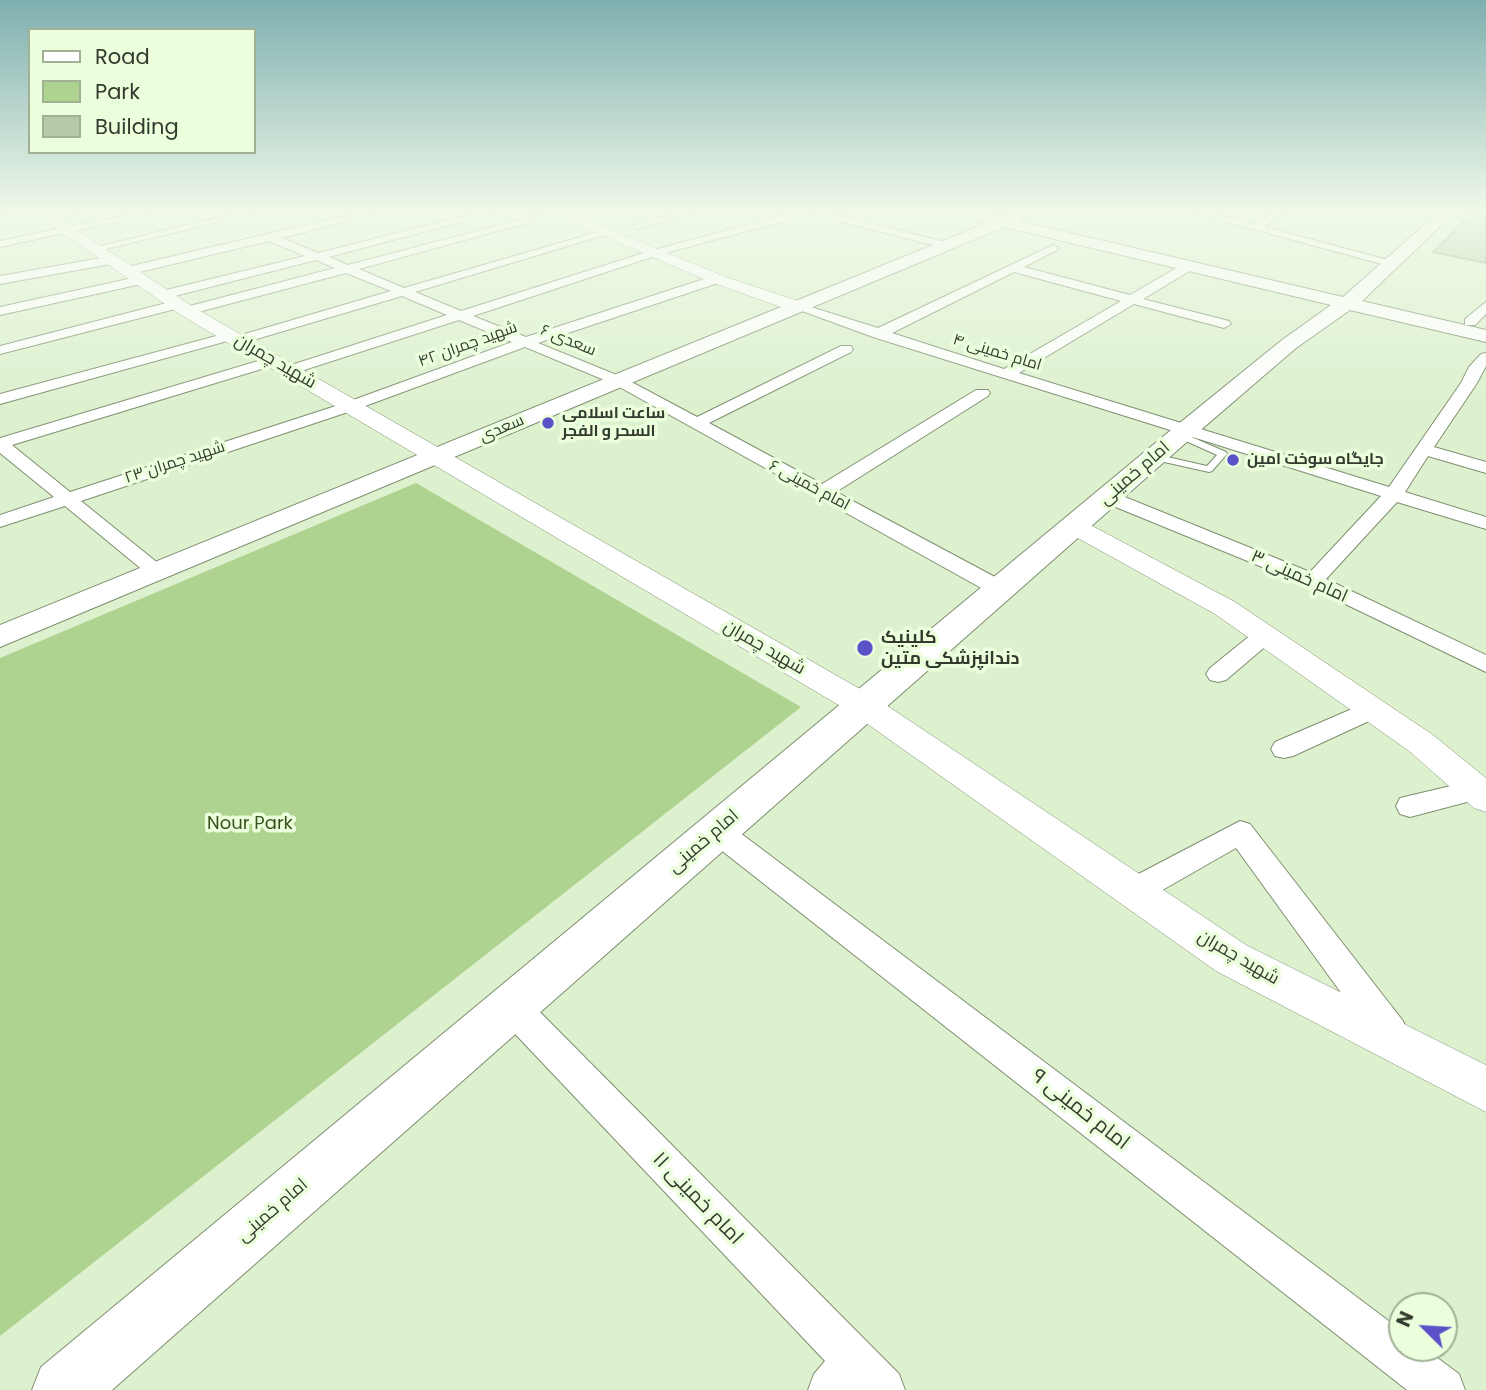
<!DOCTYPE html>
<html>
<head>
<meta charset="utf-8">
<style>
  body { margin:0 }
  #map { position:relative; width:1486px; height:1390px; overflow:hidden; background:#def1cf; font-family:Poppins,sans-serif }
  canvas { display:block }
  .legend { position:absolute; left:28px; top:28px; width:228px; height:126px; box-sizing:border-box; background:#ecffdc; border:2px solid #a2b196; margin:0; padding:9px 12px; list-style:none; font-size:21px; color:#343b2e }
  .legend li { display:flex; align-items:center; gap:14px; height:35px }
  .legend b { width:35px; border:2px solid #a2b196 }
  .north { position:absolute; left:1388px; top:1292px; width:70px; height:70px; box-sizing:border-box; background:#ecffdc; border:2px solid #a2b196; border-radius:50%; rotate:294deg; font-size:19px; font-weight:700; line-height:28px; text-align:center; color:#343b2e }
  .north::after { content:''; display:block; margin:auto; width:24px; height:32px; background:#5b52ca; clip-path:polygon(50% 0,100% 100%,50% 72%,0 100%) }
</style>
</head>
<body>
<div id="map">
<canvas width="1486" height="1390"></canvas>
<ul class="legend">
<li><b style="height:9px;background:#fff"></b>Road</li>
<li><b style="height:19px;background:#aed28f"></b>Park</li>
<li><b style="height:19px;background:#b6c9a8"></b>Building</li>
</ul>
<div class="north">N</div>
</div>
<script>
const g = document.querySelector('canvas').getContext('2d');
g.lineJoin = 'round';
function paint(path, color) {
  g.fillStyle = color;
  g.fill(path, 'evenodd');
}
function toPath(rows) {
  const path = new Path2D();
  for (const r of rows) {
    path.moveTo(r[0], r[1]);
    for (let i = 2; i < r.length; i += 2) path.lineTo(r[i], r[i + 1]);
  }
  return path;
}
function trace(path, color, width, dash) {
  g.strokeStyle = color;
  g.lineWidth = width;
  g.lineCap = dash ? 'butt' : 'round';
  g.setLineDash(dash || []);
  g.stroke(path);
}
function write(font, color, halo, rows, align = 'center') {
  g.font = font + ' Poppins,Cairo,sans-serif';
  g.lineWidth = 7;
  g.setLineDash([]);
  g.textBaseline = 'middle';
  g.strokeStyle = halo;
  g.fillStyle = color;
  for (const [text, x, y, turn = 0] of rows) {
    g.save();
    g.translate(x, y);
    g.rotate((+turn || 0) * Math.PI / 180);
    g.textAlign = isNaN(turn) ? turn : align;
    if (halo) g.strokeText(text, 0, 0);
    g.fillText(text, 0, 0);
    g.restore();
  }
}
const green = toPath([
  [416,483,801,707,0,1336,0,658]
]);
const building = toPath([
  [1475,211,1486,211,1486,263,1433,252,1475,211]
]);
const service = toPath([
  [1180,432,1226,452,1227,454,1212,471,1209,472,1151,459,1150,457,1154,454,1207,466,1217,455,1177,437,1177,433,1180,432]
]);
const minor = toPath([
  [0,211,16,211,0,216,0,211],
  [67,211,89,211,49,221,44,218,67,211],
  [144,211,166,211,0,247,0,241,144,211],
  [244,211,264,211,94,252,88,249,244,211],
  [365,211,385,211,282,238,318,253,483,211,502,211,329,257,348,265,553,211,564,213,359,269,404,288,601,231,611,233,415,292,461,311,650,251,798,211,824,211,952,244,954,246,948,249,811,214,658,255,473,316,526,337,713,276,721,276,721,282,538,343,624,378,697,417,841,346,851,346,853,349,851,352,709,423,822,484,976,390,988,390,990,393,988,396,836,492,1008,584,1011,589,1008,594,992,594,614,384,525,347,357,409,81,501,164,568,167,572,164,576,150,576,65,506,0,527,0,515,54,497,0,453,0,438,268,358,278,358,280,361,278,364,12,445,70,492,345,403,512,342,459,320,295,373,285,373,282,370,285,367,447,315,402,296,243,343,238,344,231,340,0,404,0,394,231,332,238,336,391,291,346,273,187,315,180,311,182,308,335,268,316,260,163,299,157,295,158,292,305,256,269,241,127,275,121,271,127,267,365,211],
  [681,211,700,211,636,229,631,226,681,211],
  [1186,211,1205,211,1255,224,1274,211,1286,211,1265,227,1399,263,1393,267,1186,211],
  [1053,245,1059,248,1057,250,1024,267,1130,295,1185,263,1193,263,1193,269,1143,299,1229,321,1231,324,1224,328,1134,304,1019,373,1389,487,1461,383,1469,367,1481,354,1486,353,1486,366,1477,383,1434,447,1486,462,1486,473,1428,456,1405,492,1486,517,1486,529,1397,502,1326,579,1486,655,1486,672,1306,585,1101,501,1099,497,1101,493,1115,493,1310,572,1381,496,873,337,791,307,798,303,878,328,1053,245],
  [1014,272,1121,301,1004,369,892,333,1014,272],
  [112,256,116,257,116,263,0,284,0,276,112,256],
  [142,276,148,280,146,283,0,315,0,307,142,276],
  [178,300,185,304,183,307,0,354,0,346,178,300],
  [1486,302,1486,314,1475,325,1465,325,1465,319,1486,302],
  [1265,628,1273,630,1276,635,1273,640,1226,680,1218,682,1210,680,1206,674,1210,668,1257,630,1265,628],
  [1373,700,1382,703,1385,709,1382,715,1293,756,1284,758,1275,756,1271,749,1275,742,1373,700],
  [1476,780,1486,783,1486,797,1410,817,1400,814,1396,806,1400,798,1476,780],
  [717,820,727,823,1402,1331,1402,1348,1424,1348,1459,1374,1465,1390,1407,1390,707,839,703,831,707,823,717,820],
  [1240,821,1250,824,1403,1021,1408,1033,1403,1045,1391,1049,1379,1045,1236,848,1145,900,1134,904,1123,900,1119,891,1123,882,1240,821],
  [512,991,524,996,899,1374,905,1390,808,1390,814,1374,825,1361,500,1018,495,1007,500,996,512,991]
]);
const tertiary = toPath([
  [31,211,48,211,193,307,874,697,1246,945,1486,1065,1486,1112,1216,971,852,713,181,315,31,211],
  [546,211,565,211,723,276,804,303,807,307,804,311,792,311,711,282,546,211],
  [1074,518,1083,521,1235,602,1433,735,1486,778,1486,812,1474,808,1409,751,1215,614,1065,531,1061,526,1065,521,1074,518]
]);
const secondary = toPath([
  [948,211,976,211,1001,217,1016,211,1037,211,1019,221,1343,297,1440,211,1456,211,1362,301,1486,330,1486,342,1350,310,1296,348,1189,440,112,1390,32,1390,41,1367,1171,430,1282,340,1331,305,1004,227,0,647,0,625,987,223,950,214,948,211]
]);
const markers = [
  [548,423,7,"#5b52ca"],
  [1233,460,7,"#5b52ca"],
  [865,648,9,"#5b52ca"]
];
const farStreetnames = [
  ["سعدی ۶",568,341,22],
  ["شهید چمران ۴۲",468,345,-20],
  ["امام خمینی ۴",997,353,17],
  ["سعدی",502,429,-23],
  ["شهید چمران ۲۳",175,463,-18],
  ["امام خمینی ۶",809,486,28]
];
const farPoinames = [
  ["ساعت اسلامی",562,414],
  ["السحر و الفجر",562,432],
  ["جایگاه سوخت امین",1247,460]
];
const streetNames = [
  ["شهید چمران",275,362,30],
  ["امام خمینی",1135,474,-41],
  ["امام خمینی ۳",1299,577,24],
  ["شهید چمران",764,648,30],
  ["امام خمینی",704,842,-41],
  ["شهید چمران",1238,958,30],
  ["امام خمینی",273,1211,-41]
];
const poiNames = [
  ["کلینیک",881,638],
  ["دندانپزشکی متین",881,659]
];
const parkNames = [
  ["Nour Park",250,824]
];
const nearStreetnames = [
  ["امام خمینی ۹",1080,1110,38],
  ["امام خمینی ۱۱",697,1199,46]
];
paint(green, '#aed28f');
paint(building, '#b6c9a8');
trace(building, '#93a485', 2);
trace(service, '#7e8f70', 2);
trace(minor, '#7e8f70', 2);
trace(tertiary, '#7e8f70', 1);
trace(secondary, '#7e8f70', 2);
paint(service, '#fff');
paint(minor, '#fff');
paint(tertiary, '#fff');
paint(secondary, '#fff');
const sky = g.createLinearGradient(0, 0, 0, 406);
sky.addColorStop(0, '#7eafaf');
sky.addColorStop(0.52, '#f0f9e9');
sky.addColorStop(1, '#f0f9e900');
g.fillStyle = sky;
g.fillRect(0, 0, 1486, 406);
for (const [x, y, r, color] of markers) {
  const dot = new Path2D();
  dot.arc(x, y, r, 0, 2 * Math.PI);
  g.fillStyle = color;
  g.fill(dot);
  trace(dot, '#ecffdc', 2.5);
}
write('16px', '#343b2e', '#ecffdc', farStreetnames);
write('bold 16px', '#343b2e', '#ecffdc', farPoinames, 'left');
write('18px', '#343b2e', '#ecffdc', streetNames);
write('bold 18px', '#343b2e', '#ecffdc', poiNames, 'left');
write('18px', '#37521b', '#ecffdc', parkNames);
write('21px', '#343b2e', '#ecffdc', nearStreetnames);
</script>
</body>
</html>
